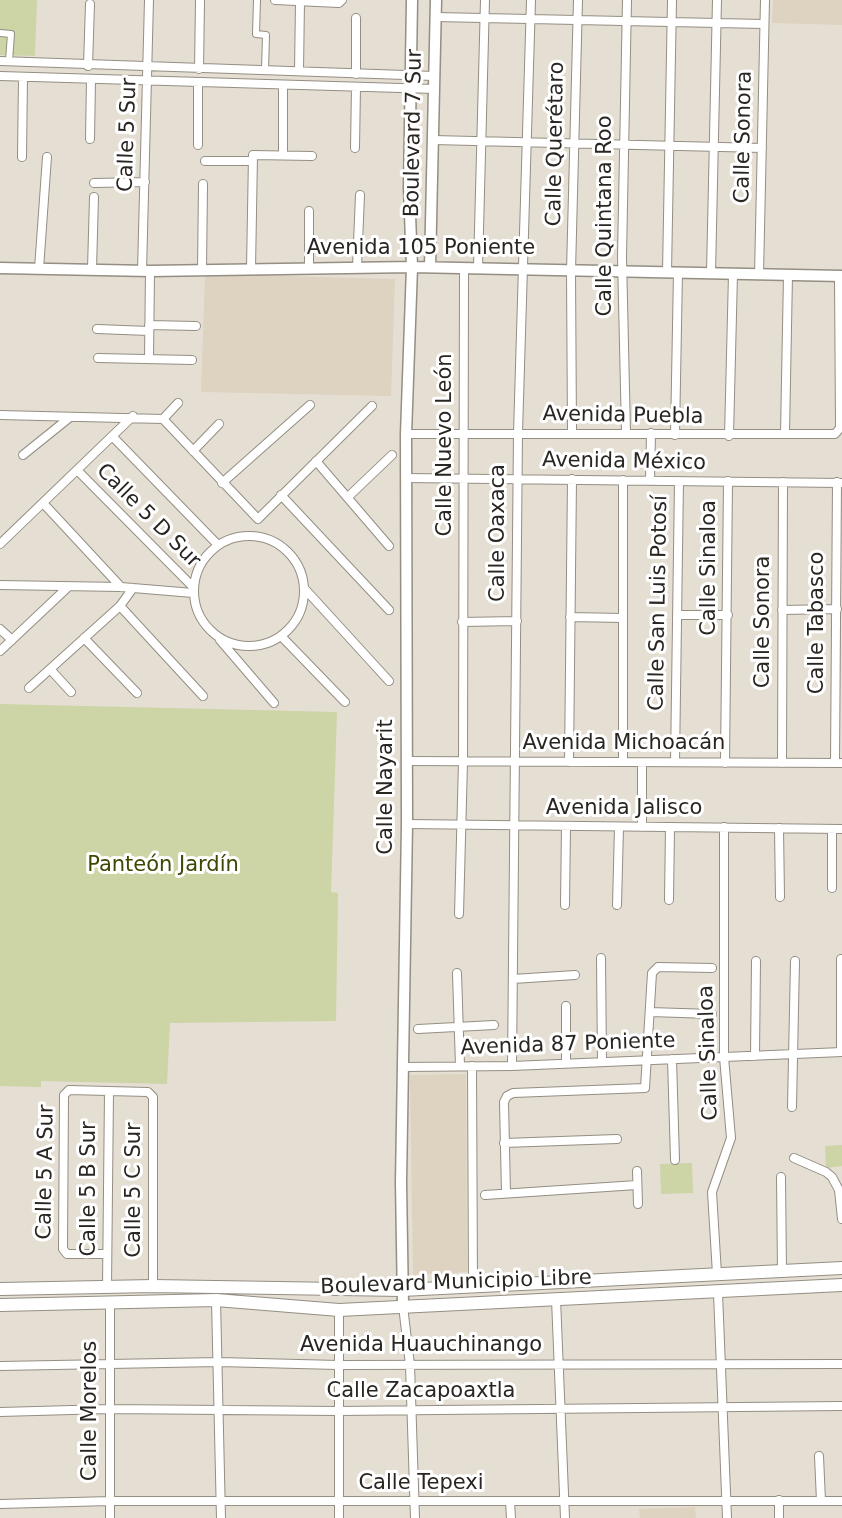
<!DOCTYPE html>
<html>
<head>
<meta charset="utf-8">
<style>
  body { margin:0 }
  canvas { display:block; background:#e5ded3 }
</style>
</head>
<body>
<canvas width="842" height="1518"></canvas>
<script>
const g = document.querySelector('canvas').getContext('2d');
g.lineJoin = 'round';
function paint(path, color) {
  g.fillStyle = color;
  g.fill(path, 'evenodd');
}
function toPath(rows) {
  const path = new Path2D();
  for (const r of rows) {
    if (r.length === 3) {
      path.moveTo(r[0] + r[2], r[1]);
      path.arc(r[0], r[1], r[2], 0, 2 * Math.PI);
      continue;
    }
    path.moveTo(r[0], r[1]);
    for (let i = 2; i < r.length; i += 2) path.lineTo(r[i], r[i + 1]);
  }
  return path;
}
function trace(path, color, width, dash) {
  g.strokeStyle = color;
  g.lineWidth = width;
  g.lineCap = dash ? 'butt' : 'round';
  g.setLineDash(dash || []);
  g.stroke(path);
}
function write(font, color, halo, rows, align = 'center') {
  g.font = font + ' "DejaVu Sans",sans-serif';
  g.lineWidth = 6;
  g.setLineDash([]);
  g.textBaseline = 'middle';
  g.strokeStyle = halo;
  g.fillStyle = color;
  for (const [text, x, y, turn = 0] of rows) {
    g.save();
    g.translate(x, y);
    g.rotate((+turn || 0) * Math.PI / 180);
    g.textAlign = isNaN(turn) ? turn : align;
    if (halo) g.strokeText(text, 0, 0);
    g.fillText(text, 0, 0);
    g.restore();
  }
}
const built = toPath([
  [773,0,842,0,842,25,772,23],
  [205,274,395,279,391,396,201,392],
  [466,1074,467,1272,413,1275,410,1075],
  [695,1507,696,1518,640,1518,639,1509]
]);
const green = toPath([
  [0,0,37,0,35,56,0,55],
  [0,704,337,712,331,892,338,893,336,1021,170,1023,167,1084,41,1081,41,1087,0,1086],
  [842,1145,842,1166,826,1168,825,1146],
  [692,1163,693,1193,661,1194,660,1164]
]);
const pedestrian = toPath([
  [257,0,256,34,266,35,265,70],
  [0,33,11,34,9,61]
]);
const minor = toPath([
  [275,0,339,3,342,0],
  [436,17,764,24],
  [0,61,434,76],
  [88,66,90,4],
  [199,69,200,1],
  [299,71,300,1],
  [356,74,356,18],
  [0,76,434,89],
  [90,139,91,79],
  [433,140,762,148],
  [198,145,198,82],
  [355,148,356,87],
  [283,155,283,85],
  [22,157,23,77],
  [205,161,252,161],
  [94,183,145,182],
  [309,211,309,268],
  [357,267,360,195],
  [478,268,485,0],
  [39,269,47,157],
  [92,269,94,197],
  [202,269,203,184],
  [251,269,253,155,312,156],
  [142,271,149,0],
  [667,272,672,0],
  [711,273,717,0],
  [759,275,765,0],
  [149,325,196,326],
  [97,329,149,331],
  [98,358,192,360],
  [149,359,150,271],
  [0,415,163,419,258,519],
  [163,419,178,403],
  [572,432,571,271,578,0],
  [626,433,622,257,627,0],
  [785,433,788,275],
  [406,434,835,434,840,428,839,276],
  [675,435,678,272],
  [729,436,733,274],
  [113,437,218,545],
  [193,451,219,424],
  [23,455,69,418],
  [316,461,389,546],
  [78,471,193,587],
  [406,478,842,483],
  [623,480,623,762],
  [650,480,651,433],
  [222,483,310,405],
  [281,495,389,610],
  [349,496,392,455],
  [43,503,121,587],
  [258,519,372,406],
  [249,591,55],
  [0,544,133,416],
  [0,585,121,587,193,593],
  [304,588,389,681],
  [120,606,203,696],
  [782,610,837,609],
  [677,615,728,615],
  [570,617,623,618],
  [462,622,517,621],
  [0,629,12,640],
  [281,636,345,702],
  [84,638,137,693],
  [220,640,274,703],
  [0,651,68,587],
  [50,669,71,692],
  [29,688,120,606,133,588],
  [407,761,842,763],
  [569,762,572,479],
  [675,762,679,481],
  [725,763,728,481],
  [782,763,783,482],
  [835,763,837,482],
  [407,824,842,829],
  [642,827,642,763],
  [779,828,780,897],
  [832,888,832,829],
  [669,900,670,827],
  [565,905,566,826],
  [617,905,619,827],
  [459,914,463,762,464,268],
  [601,958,602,1062],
  [841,959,841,1052],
  [457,973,460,1066],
  [513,979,575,975],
  [566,1006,566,1063],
  [650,1012,712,1014],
  [418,1029,494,1025],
  [755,1056,756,961],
  [672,1059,675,1160],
  [472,1066,473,1286],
  [512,1066,518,433,531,0],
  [403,1067,512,1066,842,1052],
  [792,1107,795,961],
  [504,1143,617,1139],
  [794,1158,826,1172,832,1177,839,1190,842,1219],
  [637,1171,638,1204],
  [781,1177,782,1272],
  [506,1193,504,1102,507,1096,513,1093,645,1088,652,973,658,967,712,968],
  [485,1195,637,1185],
  [107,1254,67,1254,63,1249,64,1095,69,1090,148,1092,153,1097,153,1286],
  [717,1274,712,1192,731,1138,724,1057,724,827],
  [107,1287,109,1092],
  [718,1293,727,1518],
  [556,1299,565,1518],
  [216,1300,221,1518],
  [110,1305,110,1518],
  [403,1306,410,1365,415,1518],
  [0,1366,219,1362,338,1365,842,1364],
  [0,1412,108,1409,338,1411,842,1406],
  [819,1456,821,1501],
  [779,1500,779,1518],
  [510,1502,511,1518],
  [0,1504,110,1501,842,1501],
  [339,1518,339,1310]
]);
const tertiary = toPath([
  [430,267,436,0],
  [0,268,150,271,412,267,842,276],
  [403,1306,401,1182,407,824,406,434,412,267,409,188,412,0]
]);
const secondary = toPath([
  [0,1289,153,1286,402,1290,842,1268],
  [0,1305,216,1300,339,1310,842,1285]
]);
const streetNames = [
  ["Boulevard 7 Sur",414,133,-89],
  ["Calle 5 Sur",128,135,-88],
  ["Calle Sonora",744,137,-89],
  ["Calle Querétaro",556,144,-89],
  ["Calle Quintana Roo",606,216,-90],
  ["Avenida 105 Poniente",421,249],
  ["Avenida Puebla",623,416,1],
  ["Calle Nuevo León",446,445,-90],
  ["Avenida México",624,462,1],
  ["Calle 5 D Sur",148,516,45],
  ["Calle Oaxaca",499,533,-90],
  ["Calle Sinaloa",710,568,-90],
  ["Calle San Luis Potosí",659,603,-89],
  ["Calle Sonora",764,622,-90],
  ["Calle Tabasco",818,623,-90],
  ["Avenida Michoacán",624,744],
  ["Calle Nayarit",387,787,-90],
  ["Avenida Jalisco",624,809],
  ["Avenida 87 Poniente",568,1045,-2],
  ["Calle Sinaloa",709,1053,-92],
  ["Calle 5 A Sur",46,1172,-89],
  ["Calle 5 B Sur",90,1189,-90],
  ["Calle 5 C Sur",135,1190,-90],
  ["Boulevard Municipio Libre",456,1283,-2],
  ["Avenida Huauchinango",421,1346],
  ["Calle Zacapoaxtla",421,1392],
  ["Calle Morelos",91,1411,-90],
  ["Calle Tepexi",421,1484]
];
const parkNames = [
  ["Panteón Jardín",163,866]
];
paint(built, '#ded3c1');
paint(green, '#cdd4a6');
trace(pedestrian, '#948e83', 8);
trace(minor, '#948e83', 10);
trace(tertiary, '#948e83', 13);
trace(secondary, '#948e83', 14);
trace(pedestrian, '#fff', 6);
trace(minor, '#fff', 8);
trace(tertiary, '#fff', 10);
trace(secondary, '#fff', 12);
write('21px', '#292622', '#fff', streetNames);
write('21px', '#404702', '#fff', parkNames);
</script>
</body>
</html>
